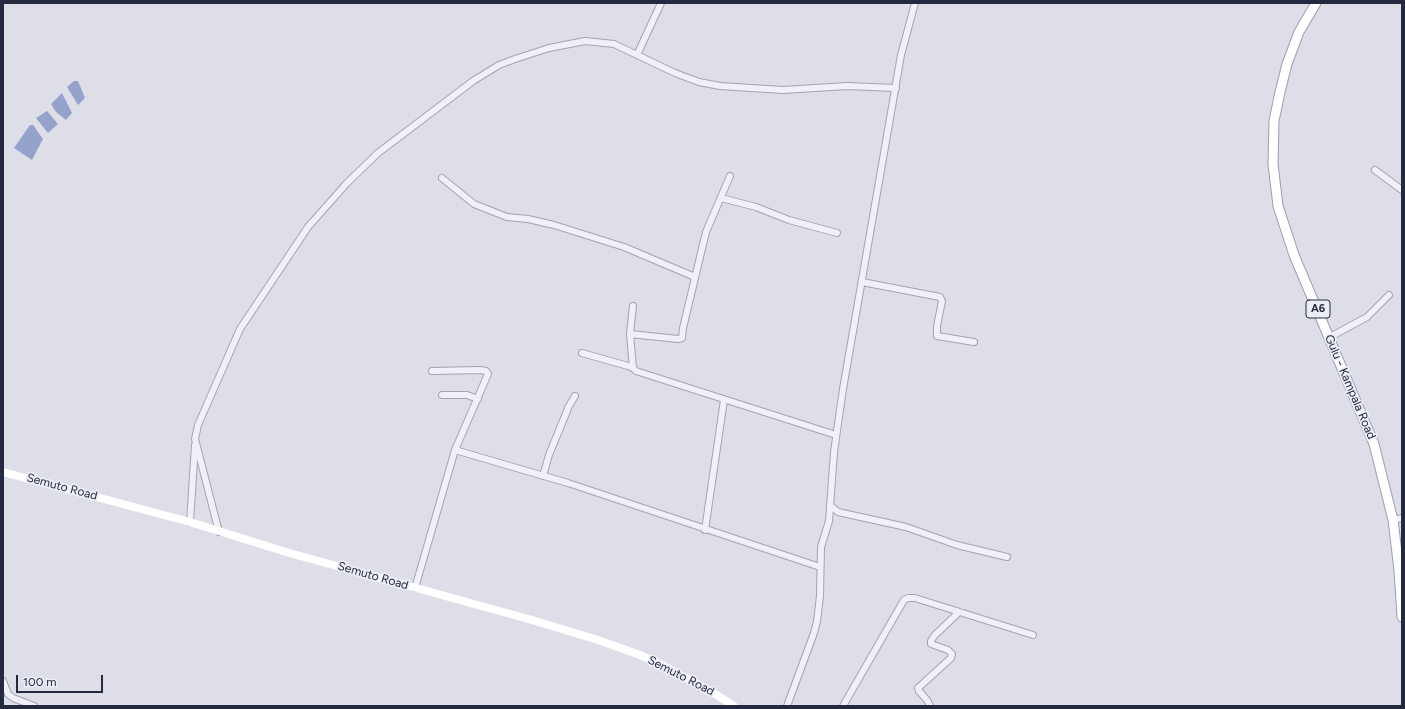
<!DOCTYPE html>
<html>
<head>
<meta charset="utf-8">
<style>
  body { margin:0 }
  #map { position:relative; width:1405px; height:709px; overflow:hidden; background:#dddee8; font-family:Figtree,sans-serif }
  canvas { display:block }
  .frame { position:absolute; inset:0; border:4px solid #25293f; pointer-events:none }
  .scale { position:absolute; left:16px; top:675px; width:87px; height:18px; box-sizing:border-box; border:2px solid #25293f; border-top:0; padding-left:5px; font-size:12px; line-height:14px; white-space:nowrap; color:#25293f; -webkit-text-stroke:3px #eceef5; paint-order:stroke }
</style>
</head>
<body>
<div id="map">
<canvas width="1405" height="709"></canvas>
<div class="frame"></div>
<div class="scale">100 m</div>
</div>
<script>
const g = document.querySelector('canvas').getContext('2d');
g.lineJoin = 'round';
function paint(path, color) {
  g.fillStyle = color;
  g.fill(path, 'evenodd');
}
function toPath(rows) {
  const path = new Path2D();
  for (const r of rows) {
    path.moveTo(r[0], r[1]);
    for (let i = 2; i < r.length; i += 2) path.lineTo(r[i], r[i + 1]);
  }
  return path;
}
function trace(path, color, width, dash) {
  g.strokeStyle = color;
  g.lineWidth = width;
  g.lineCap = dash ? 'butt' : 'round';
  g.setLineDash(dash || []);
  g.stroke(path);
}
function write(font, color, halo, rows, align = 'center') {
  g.font = font + ' Figtree,sans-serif';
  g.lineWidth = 3.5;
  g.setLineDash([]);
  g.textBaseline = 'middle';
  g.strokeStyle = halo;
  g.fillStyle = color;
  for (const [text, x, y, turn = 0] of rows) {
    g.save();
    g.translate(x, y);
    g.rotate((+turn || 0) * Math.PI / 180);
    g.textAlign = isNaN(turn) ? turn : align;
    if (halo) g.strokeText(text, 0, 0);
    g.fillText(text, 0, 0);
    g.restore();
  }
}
const water = toPath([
  [74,81,78,81,85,98,78,105,67,87],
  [62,93,72,113,66,120,56,112,51,104],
  [47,111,58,124,48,133,36,118],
  [30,125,33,125,43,139,32,160,14,148]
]);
const minor = toPath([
  [637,55,661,3],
  [1375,170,1402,190],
  [442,178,474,204,507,217,528,219,554,225,624,247,695,277],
  [721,198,756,207,789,220,837,233],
  [862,282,940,297,942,301,937,326,937,336,974,342],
  [630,334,678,339,682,338,683,328,706,232,730,176],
  [1330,337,1367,317,1389,295],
  [582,353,628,366,633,368,636,371,836,435],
  [633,368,630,334,633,306],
  [442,395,467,395,478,399],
  [455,450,568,483,820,567],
  [543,476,549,455,569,406,575,396],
  [830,505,838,512,906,527,957,545,1007,557],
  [1393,520,1402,518],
  [190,522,195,445],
  [705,530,724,400],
  [219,532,195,439,198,425,240,329,308,227,347,183,378,153,473,81,499,65,515,59,549,48,585,41,614,44,675,73,699,82,720,86,783,90,847,86,896,88],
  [415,588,455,450,488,374,486,371,480,370,432,371],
  [3,681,8,694,13,698,34,706],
  [787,706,814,633,817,621,820,596,821,547,829,521,834,452,843,389,901,55,915,3],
  [843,706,904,600,908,598,915,598,1033,635],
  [930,706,927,700,919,691,918,688,951,658,952,654,948,650,931,644,931,641,934,636,959,612]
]);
const secondary = toPath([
  [3,472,190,522,286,552,532,620,598,640,640,655,660,664,712,692,734,706]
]);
const primary = toPath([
  [1316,3,1299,32,1287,64,1280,92,1274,121,1273,164,1278,206,1294,255,1374,444,1393,520,1399,570,1402,617]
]);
const shields = [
  [1318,309,24]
];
const shieldNames = [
  ["A6",1318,309]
];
const streetNames = [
  ["Gulu - Kampala Road",1350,387,67],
  ["Semuto Road",62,487,15],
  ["Semuto Road",373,576,16],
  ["Semuto Road",681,676,27]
];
paint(water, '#95a2cb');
trace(minor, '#a2a4b2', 8);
trace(primary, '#9b9fb4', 11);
trace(minor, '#f0f0f6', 6);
trace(secondary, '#fff', 8);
trace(primary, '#fff', 9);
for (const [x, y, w] of shields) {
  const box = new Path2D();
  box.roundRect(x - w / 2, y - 9, w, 18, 3);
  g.fillStyle = '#eceef5';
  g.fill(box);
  trace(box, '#25293f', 1);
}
write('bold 11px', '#25293f', null, shieldNames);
write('12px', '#25293f', '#eceef5', streetNames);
</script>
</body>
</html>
